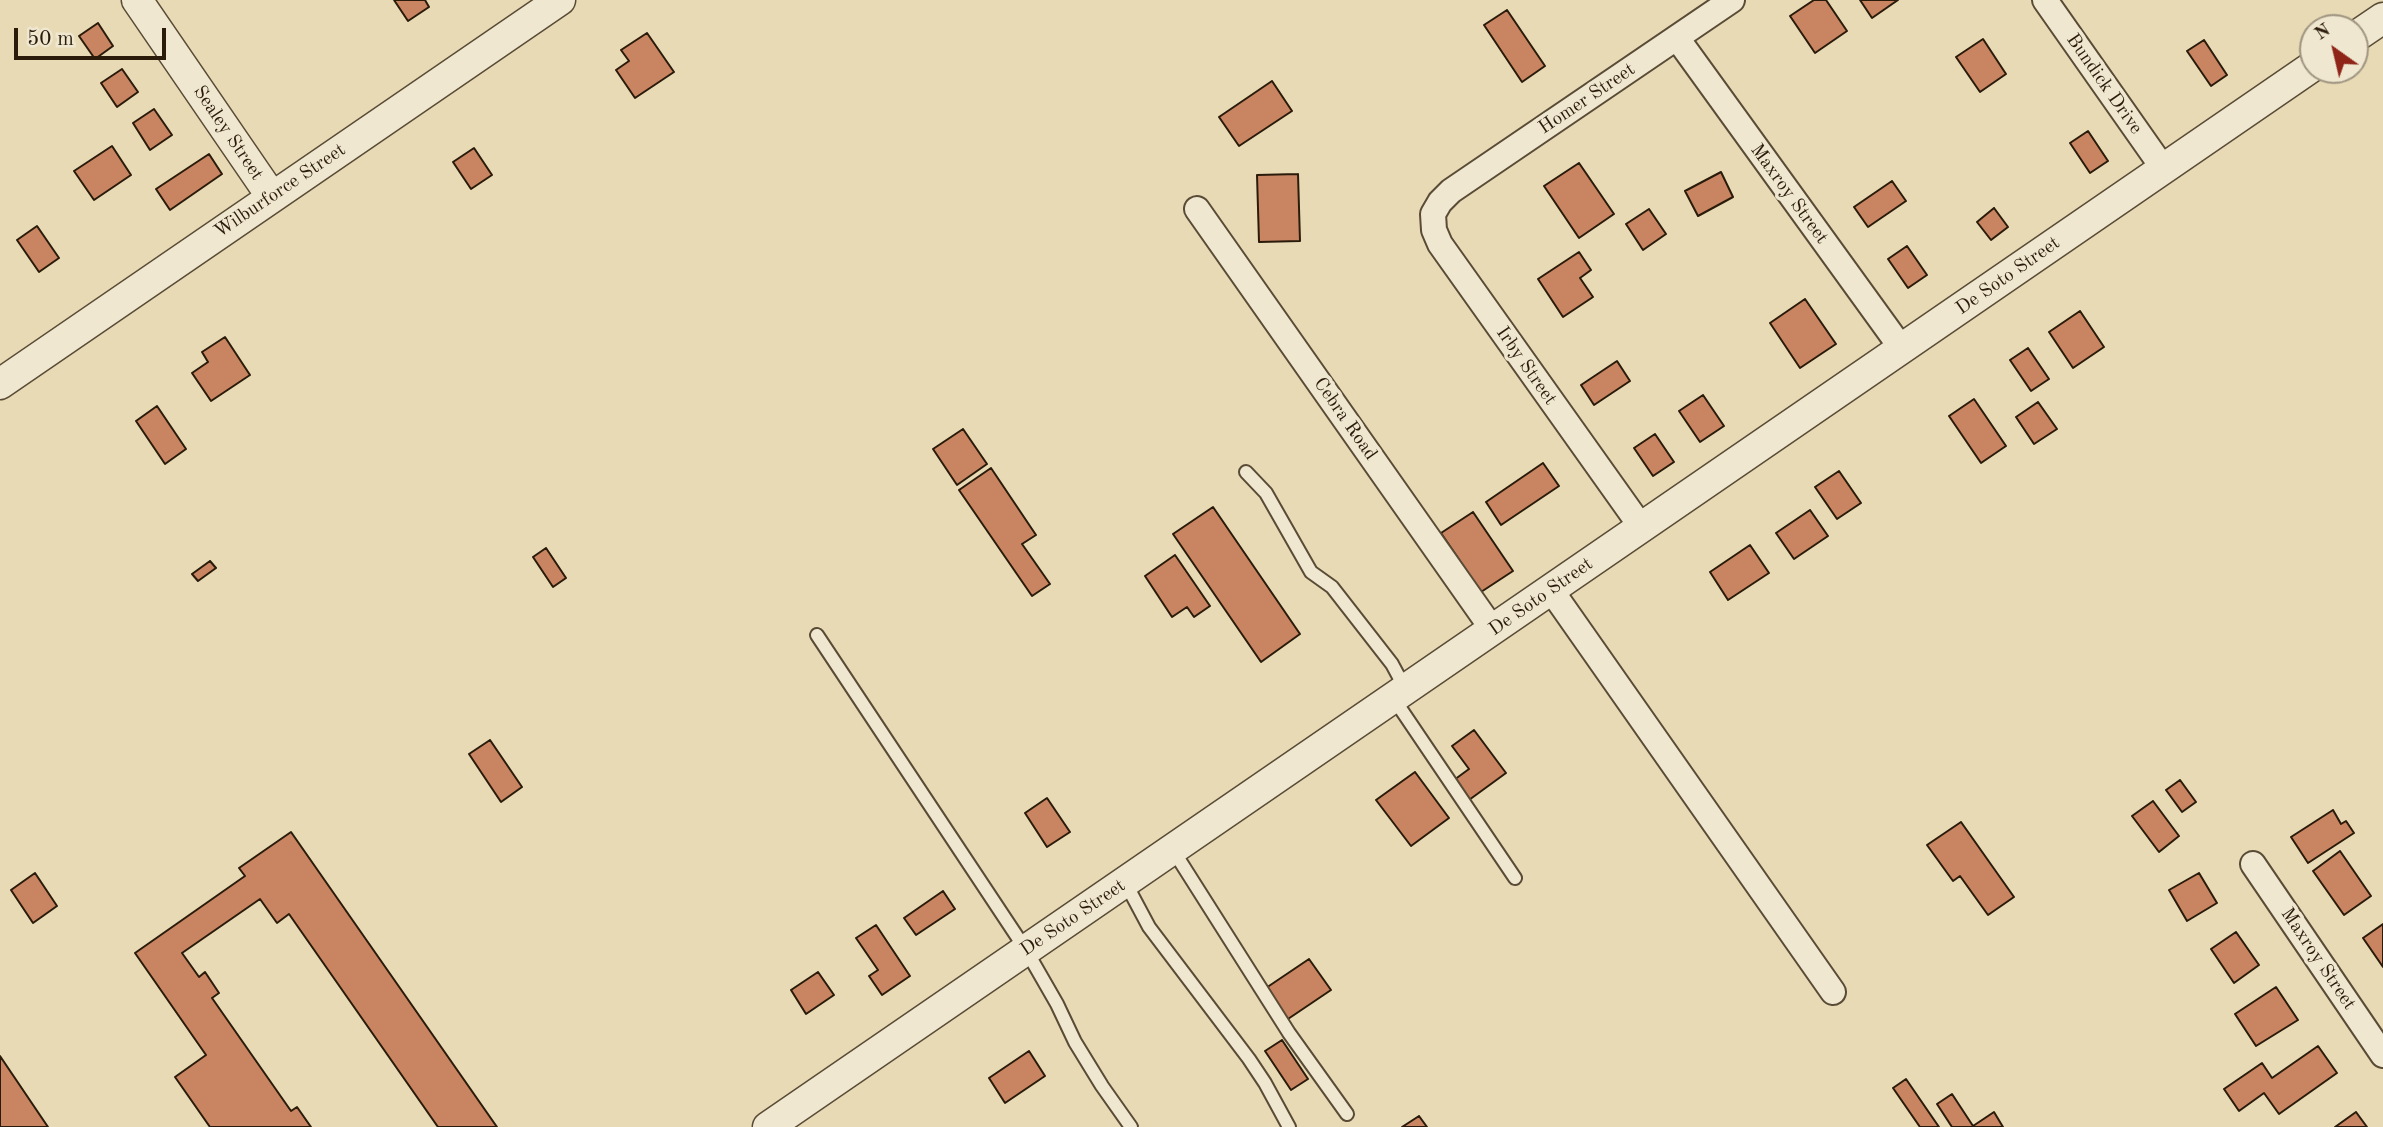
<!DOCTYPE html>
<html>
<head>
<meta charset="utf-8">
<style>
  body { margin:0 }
  #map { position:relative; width:2383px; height:1127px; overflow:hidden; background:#e7dab5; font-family:"Old Standard TT",serif }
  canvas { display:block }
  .north { position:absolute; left:2299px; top:14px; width:70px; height:70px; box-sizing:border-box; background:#efe7cf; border:2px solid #a09581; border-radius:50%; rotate:326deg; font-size:19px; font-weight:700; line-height:28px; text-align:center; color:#2a1b0b }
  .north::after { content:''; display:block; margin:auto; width:24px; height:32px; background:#8f2418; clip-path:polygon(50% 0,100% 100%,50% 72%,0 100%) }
  .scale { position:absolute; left:14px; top:28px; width:152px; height:32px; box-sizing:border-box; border:4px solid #2a1b0b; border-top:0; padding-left:9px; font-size:21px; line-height:24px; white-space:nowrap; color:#2a1b0b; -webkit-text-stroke:5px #efe7cf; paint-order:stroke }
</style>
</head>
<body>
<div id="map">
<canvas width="2383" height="1127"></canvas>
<div class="north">N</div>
<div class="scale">50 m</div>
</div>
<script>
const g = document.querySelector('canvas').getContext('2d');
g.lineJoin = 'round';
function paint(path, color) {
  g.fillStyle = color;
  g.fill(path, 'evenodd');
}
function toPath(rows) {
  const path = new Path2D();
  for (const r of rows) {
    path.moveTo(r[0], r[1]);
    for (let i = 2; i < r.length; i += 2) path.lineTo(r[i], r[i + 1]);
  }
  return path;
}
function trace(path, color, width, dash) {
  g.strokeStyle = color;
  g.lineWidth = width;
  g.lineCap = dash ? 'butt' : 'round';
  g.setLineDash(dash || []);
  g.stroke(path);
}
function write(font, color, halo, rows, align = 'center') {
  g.font = font + ' "Old Standard TT",serif';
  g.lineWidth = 7;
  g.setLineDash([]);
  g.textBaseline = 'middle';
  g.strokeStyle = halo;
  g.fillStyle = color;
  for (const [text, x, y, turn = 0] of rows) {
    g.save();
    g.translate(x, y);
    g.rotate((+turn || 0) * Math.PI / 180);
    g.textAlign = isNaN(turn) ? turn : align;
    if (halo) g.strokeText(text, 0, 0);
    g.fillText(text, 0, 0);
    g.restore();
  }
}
const building = toPath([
  [394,0,425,0,429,7,408,21,394,0],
  [1814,0,1826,0,1847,31,1815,53,1790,16,1814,0],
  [1860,0,1898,0,1872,18,1860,0],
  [1507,10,1545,66,1522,82,1484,25,1507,10],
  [98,23,113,46,95,59,79,36,98,23],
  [647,33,674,72,635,98,616,70,629,61,621,50,647,33],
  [1983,39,2006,74,1980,92,1956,57,1983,39],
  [2204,40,2227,75,2211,86,2187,51,2204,40],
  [122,69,138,92,117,107,101,83,122,69],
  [1272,81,1292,111,1239,146,1219,117,1272,81],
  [154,109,172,135,150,150,133,123,154,109],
  [2088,131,2108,161,2090,173,2070,143,2088,131],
  [112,146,131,175,94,200,74,171,112,146],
  [474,148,492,175,471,189,453,162,474,148],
  [209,154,222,174,170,210,156,189,209,154],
  [1579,163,1614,214,1579,238,1544,186,1579,163],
  [1721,172,1733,197,1698,216,1685,191,1721,172],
  [1298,174,1300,241,1259,242,1257,175,1298,174],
  [1892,181,1906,201,1868,227,1854,207,1892,181],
  [1994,208,2008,227,1991,240,1977,222,1994,208],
  [1649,209,1666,234,1643,250,1626,224,1649,209],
  [37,226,59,258,39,272,17,240,37,226],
  [1907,246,1927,275,1908,288,1888,259,1907,246],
  [1579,252,1591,270,1580,278,1593,297,1563,317,1538,279,1579,252],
  [1805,299,1836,344,1800,368,1770,323,1805,299],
  [2080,311,2104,347,2073,368,2049,332,2080,311],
  [225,337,250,375,211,401,192,373,208,362,202,352,225,337],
  [2028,348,2049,379,2031,391,2010,360,2028,348],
  [1617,361,1630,381,1594,405,1581,385,1617,361],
  [1703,395,1724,426,1700,442,1679,411,1703,395],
  [1974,399,2006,446,1981,463,1949,416,1974,399],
  [2038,402,2057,429,2034,444,2016,417,2038,402],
  [157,406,186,449,165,464,136,421,157,406],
  [963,429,987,464,957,485,933,449,963,429],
  [1655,434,1674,462,1653,476,1634,448,1655,434],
  [1543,463,1559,486,1501,525,1486,502,1543,463],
  [991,468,1036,535,1022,544,1050,584,1032,596,959,490,991,468],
  [1839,471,1861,503,1837,519,1815,487,1839,471],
  [1213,507,1300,634,1261,662,1173,534,1213,507],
  [1810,510,1828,536,1794,559,1776,533,1810,510],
  [1473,512,1513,571,1481,592,1441,533,1473,512],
  [1750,545,1769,573,1728,600,1710,572,1750,545],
  [546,548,566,578,553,587,533,557,546,548],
  [1175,555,1210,606,1194,617,1187,607,1172,617,1145,576,1175,555],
  [210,561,216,568,198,581,192,574,210,561],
  [1474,730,1506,773,1469,800,1454,780,1469,769,1452,746,1474,730],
  [490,740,522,787,501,802,469,754,490,740],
  [1415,772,1449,818,1411,846,1376,800,1415,772],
  [2180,780,2196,802,2182,812,2166,790,2180,780],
  [1047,798,1070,832,1047,847,1025,813,1047,798],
  [2153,801,2179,836,2159,852,2132,816,2153,801],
  [2333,810,2341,824,2346,821,2354,833,2308,863,2291,837,2333,810],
  [1961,822,2014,897,1988,915,1960,876,1953,881,1927,845,1961,822],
  [291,832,497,1127,438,1127,289,914,277,923,260,899,182,953,199,977,205,972,219,993,212,998,291,1111,297,1107,311,1127,210,1127,175,1077,206,1055,135,953,245,876,239,868,291,832],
  [2340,851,2371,896,2344,915,2313,871,2340,851],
  [35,873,57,906,33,923,11,890,35,873],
  [2199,873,2217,903,2187,921,2169,890,2199,873],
  [943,891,955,909,916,935,904,918,943,891],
  [2383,924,2383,967,2363,938,2383,924],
  [876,925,910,976,882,995,869,976,878,970,856,938,876,925],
  [2236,932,2259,965,2234,983,2211,949,2236,932],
  [1309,959,1331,990,1285,1021,1263,990,1309,959],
  [818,972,834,995,806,1014,791,990,818,972],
  [2276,987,2298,1020,2256,1046,2235,1014,2276,987],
  [1282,1040,1308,1079,1291,1090,1265,1051,1282,1040],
  [2318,1046,2337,1073,2279,1114,2264,1093,2239,1111,2224,1089,2262,1063,2272,1078,2318,1046],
  [1029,1051,1045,1076,1005,1103,989,1078,1029,1051],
  [0,1056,48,1127,0,1127,0,1056],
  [1906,1079,1939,1127,1920,1127,1893,1088,1906,1079],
  [1952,1094,1973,1126,1994,1112,2003,1127,1952,1127,1937,1104,1952,1094],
  [2356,1112,2367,1127,2335,1127,2356,1112],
  [1419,1116,1427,1127,1402,1127,1419,1116]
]);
const service = toPath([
  [1246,472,1266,493,1311,572,1332,587,1392,664,1406,690],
  [817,635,1026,950,1057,1004,1075,1042,1102,1086,1131,1127],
  [1394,699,1515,878],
  [1173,850,1289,1033,1347,1114],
  [1125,882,1149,927,1249,1059,1265,1083,1289,1127]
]);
const minor = toPath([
  [2045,0,2163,168],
  [1677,38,1902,349],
  [1197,209,1493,630],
  [1642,528,1440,244,1434,230,1433,214,1440,202,1451,191,1732,0],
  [1551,590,1833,992],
  [2253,864,2383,1055]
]);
const tertiary = toPath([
  [137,0,272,197],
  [2355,37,2383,18],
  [0,384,560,0],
  [768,1127,2313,66]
]);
const streetNames = [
  ["Bundick Drive",2104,84,55],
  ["Homer Street",1587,99,-34],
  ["Sealey Street",228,133,56],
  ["Wilburforce Street",280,191,-34],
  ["Maxroy Street",1789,194,54],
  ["De Soto Street",2008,276,-35],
  ["Irby Street",1526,366,55],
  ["Cebra Road",1345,419,55],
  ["De Soto Street",1541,597,-35],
  ["De Soto Street",1073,918,-34],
  ["Maxroy Street",2318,959,56]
];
paint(building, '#c98562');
trace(building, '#2a1b0b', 2);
trace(service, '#594b36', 16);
trace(minor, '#594b36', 28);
trace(tertiary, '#594b36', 33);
trace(service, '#efe7cf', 12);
trace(minor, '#efe7cf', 24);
trace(tertiary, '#efe7cf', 30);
write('19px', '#2a1b0b', '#efe7cf', streetNames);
</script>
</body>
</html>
